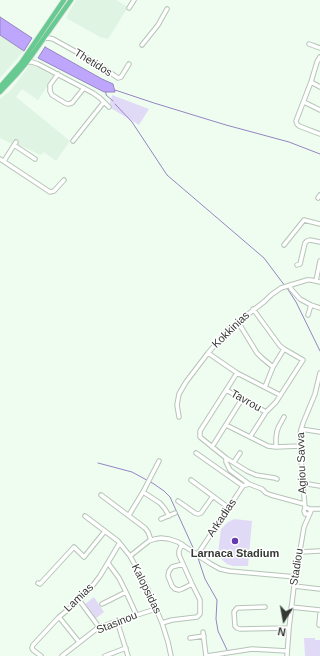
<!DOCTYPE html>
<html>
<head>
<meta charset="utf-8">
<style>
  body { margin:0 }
  #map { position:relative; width:320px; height:656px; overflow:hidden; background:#eefdf0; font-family:Arial,sans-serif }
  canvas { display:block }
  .north { position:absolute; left:264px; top:600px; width:40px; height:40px; -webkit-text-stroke:3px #fff; paint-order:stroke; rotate:191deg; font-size:11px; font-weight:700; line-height:16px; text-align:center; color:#343934 }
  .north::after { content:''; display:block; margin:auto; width:14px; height:18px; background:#343934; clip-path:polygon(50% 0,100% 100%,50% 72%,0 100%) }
</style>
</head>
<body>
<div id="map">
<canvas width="320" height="656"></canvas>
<div class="north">N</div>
</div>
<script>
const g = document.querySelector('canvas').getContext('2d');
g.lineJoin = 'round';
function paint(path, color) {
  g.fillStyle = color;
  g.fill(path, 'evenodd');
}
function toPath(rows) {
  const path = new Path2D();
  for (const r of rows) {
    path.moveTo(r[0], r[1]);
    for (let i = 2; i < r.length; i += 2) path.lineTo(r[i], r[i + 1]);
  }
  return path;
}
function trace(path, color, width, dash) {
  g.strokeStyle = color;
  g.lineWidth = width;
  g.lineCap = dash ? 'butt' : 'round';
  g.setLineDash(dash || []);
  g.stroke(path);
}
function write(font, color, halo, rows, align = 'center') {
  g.font = font + ' Arial,sans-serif';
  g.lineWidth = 3;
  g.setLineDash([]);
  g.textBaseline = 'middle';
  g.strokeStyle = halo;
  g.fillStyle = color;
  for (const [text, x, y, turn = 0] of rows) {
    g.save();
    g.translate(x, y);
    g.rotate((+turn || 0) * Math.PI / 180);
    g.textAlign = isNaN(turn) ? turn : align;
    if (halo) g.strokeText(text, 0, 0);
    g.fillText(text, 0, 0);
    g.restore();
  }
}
const built = toPath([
  [76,0,116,0,128,7,108,39,100,37,66,18],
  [0,35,24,51,0,78],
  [31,63,39,66,54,76,38,100,22,89,16,97,70,141,56,161,44,152,41,155,19,145,16,146,0,138,0,99,11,90]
]);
const green = toPath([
  [112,95,149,109,139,125,109,107],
  [234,519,252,521,248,566,233,566,227,564,221,559,218,553,221,529,228,522],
  [94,597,104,612,95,619,85,604],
  [304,638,315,638,315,640,320,640,320,656,305,656]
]);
const water = toPath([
  [0,17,32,38,24,51,0,35,0,17],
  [45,47,102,79,113,84,115,92,104,92,38,58,45,47]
]);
const stream = toPath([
  [115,90,154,103,226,125,289,142,320,154],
  [106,92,106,95,113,101],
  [115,104,132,122,167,175,264,258,285,286],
  [287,288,296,302,320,351],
  [98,463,132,472,154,484,164,491,170,497,195,552],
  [198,558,205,579,217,600,216,619,218,631,228,652]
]);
const minor = toPath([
  [129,8,134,0],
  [43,39,48,38,53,39,98,64,118,78,121,77,129,64],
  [309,44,320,48],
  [142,45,158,25,167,9],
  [320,57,317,62,311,82,296,121,297,124,299,126,320,134],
  [27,62,32,62,38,64,93,93,100,98,109,107],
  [58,74,50,85,50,91,52,95,65,103,68,104,72,103,84,88],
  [311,82,320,87],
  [304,102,320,110],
  [73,141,104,102],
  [14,145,35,159],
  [0,159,50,192,54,191,64,180],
  [4,161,16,142],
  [318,198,320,195],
  [284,245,304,220,320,224],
  [297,265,300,264,305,243,307,241,310,240,320,242],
  [316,281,320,261],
  [290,285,291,289,300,299,311,305,320,308],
  [308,315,311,305],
  [238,322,257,353,262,358,273,367],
  [208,353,237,373,280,395],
  [237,373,200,431,200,437,226,458,247,471,256,475,275,478,277,479],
  [265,387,273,367,284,349],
  [226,390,266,412],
  [179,417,177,405,179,394,186,382,208,353,228,330,265,301,271,295,281,288,307,280,311,280,320,282],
  [226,425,268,446,276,447,300,446],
  [301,429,320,432],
  [250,437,266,412,276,402,303,360,284,349,280,346,253,309],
  [212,447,242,399],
  [276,447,276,438,277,431,279,426,284,417],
  [196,453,243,486],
  [226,458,226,462,230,470,249,484,262,489,266,493,271,495,304,504],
  [234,462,240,453],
  [191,480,229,508],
  [302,483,320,486],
  [143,492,160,503,165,509,169,516],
  [101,495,145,528,148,532,151,540],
  [178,501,195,513,198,514,201,513,213,496],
  [310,509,320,509],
  [309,514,305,514,304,511,305,508,300,446,300,434,303,423,315,394,320,373],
  [129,515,143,492,159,461],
  [85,516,118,541,130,556,147,587,162,623,168,642,171,656],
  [161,519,175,513],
  [300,552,320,551],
  [197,555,243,486,249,484],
  [198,555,197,555,211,564,220,569,229,571,296,577],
  [130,556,149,541,155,539,161,538,169,539,178,542,195,553],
  [108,563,119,578,126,592,136,614],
  [183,564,172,567,169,571,168,576,172,586,175,589,179,590,182,589,192,584],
  [38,583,40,584,74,547,84,557,105,531],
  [294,586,320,589],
  [79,600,99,627],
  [102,604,126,592],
  [265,607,237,608,234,612,235,626,237,628,240,629,289,628],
  [291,607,320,610],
  [59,617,79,642],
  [117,621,128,656],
  [162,623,172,620,197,617,200,614,200,600,192,584,179,555,179,551,182,544],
  [319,625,320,614],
  [203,632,206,656],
  [190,638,204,636],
  [41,656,33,650,32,648,33,645,59,617,81,599,90,589,100,576,119,544],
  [62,656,99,627,156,609],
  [105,656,126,648],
  [207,656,252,649,287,651],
  [287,656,289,628,294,586,304,527,311,511,308,508,305,508]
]);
const major = toPath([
  [0,87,21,63,64,0],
  [0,92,16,75,27,62,71,0]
]);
const minorBridge = toPath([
  [195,553,198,555]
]);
const markers = [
  [235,541,4,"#6739b1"]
];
const streetNames = [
  ["Thetidos",93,63,32],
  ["Kokkinias",231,330,-44],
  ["Tavrou",246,401,29],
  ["Agiou Savva",302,463,-92],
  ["Arkadias",222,518,-56],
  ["Stadiou",297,567,-81],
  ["Kalopsidas",146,589,64],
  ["Lamias",79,598,-44],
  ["Stasinou",117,623,-22]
];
const poiNames = [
  ["Larnaca Stadium",235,554]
];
paint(built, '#dff4e2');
paint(green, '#e1daf7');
paint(water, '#bfa6fd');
trace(water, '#9585c1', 1);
trace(stream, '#9585c1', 1);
trace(minor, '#b6c4b8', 5.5);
trace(major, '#dfdfdf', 6);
trace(minor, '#fff', 3.5);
trace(major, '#66ca91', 4.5);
trace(minorBridge, '#b6c4b8', 5.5, []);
trace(minorBridge, '#fff', 3.5);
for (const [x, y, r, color] of markers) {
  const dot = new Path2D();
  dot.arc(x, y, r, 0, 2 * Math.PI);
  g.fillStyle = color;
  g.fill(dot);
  trace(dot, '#fff', 1.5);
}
write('11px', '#343934', '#fff', streetNames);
write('bold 11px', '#343934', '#fff', poiNames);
</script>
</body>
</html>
